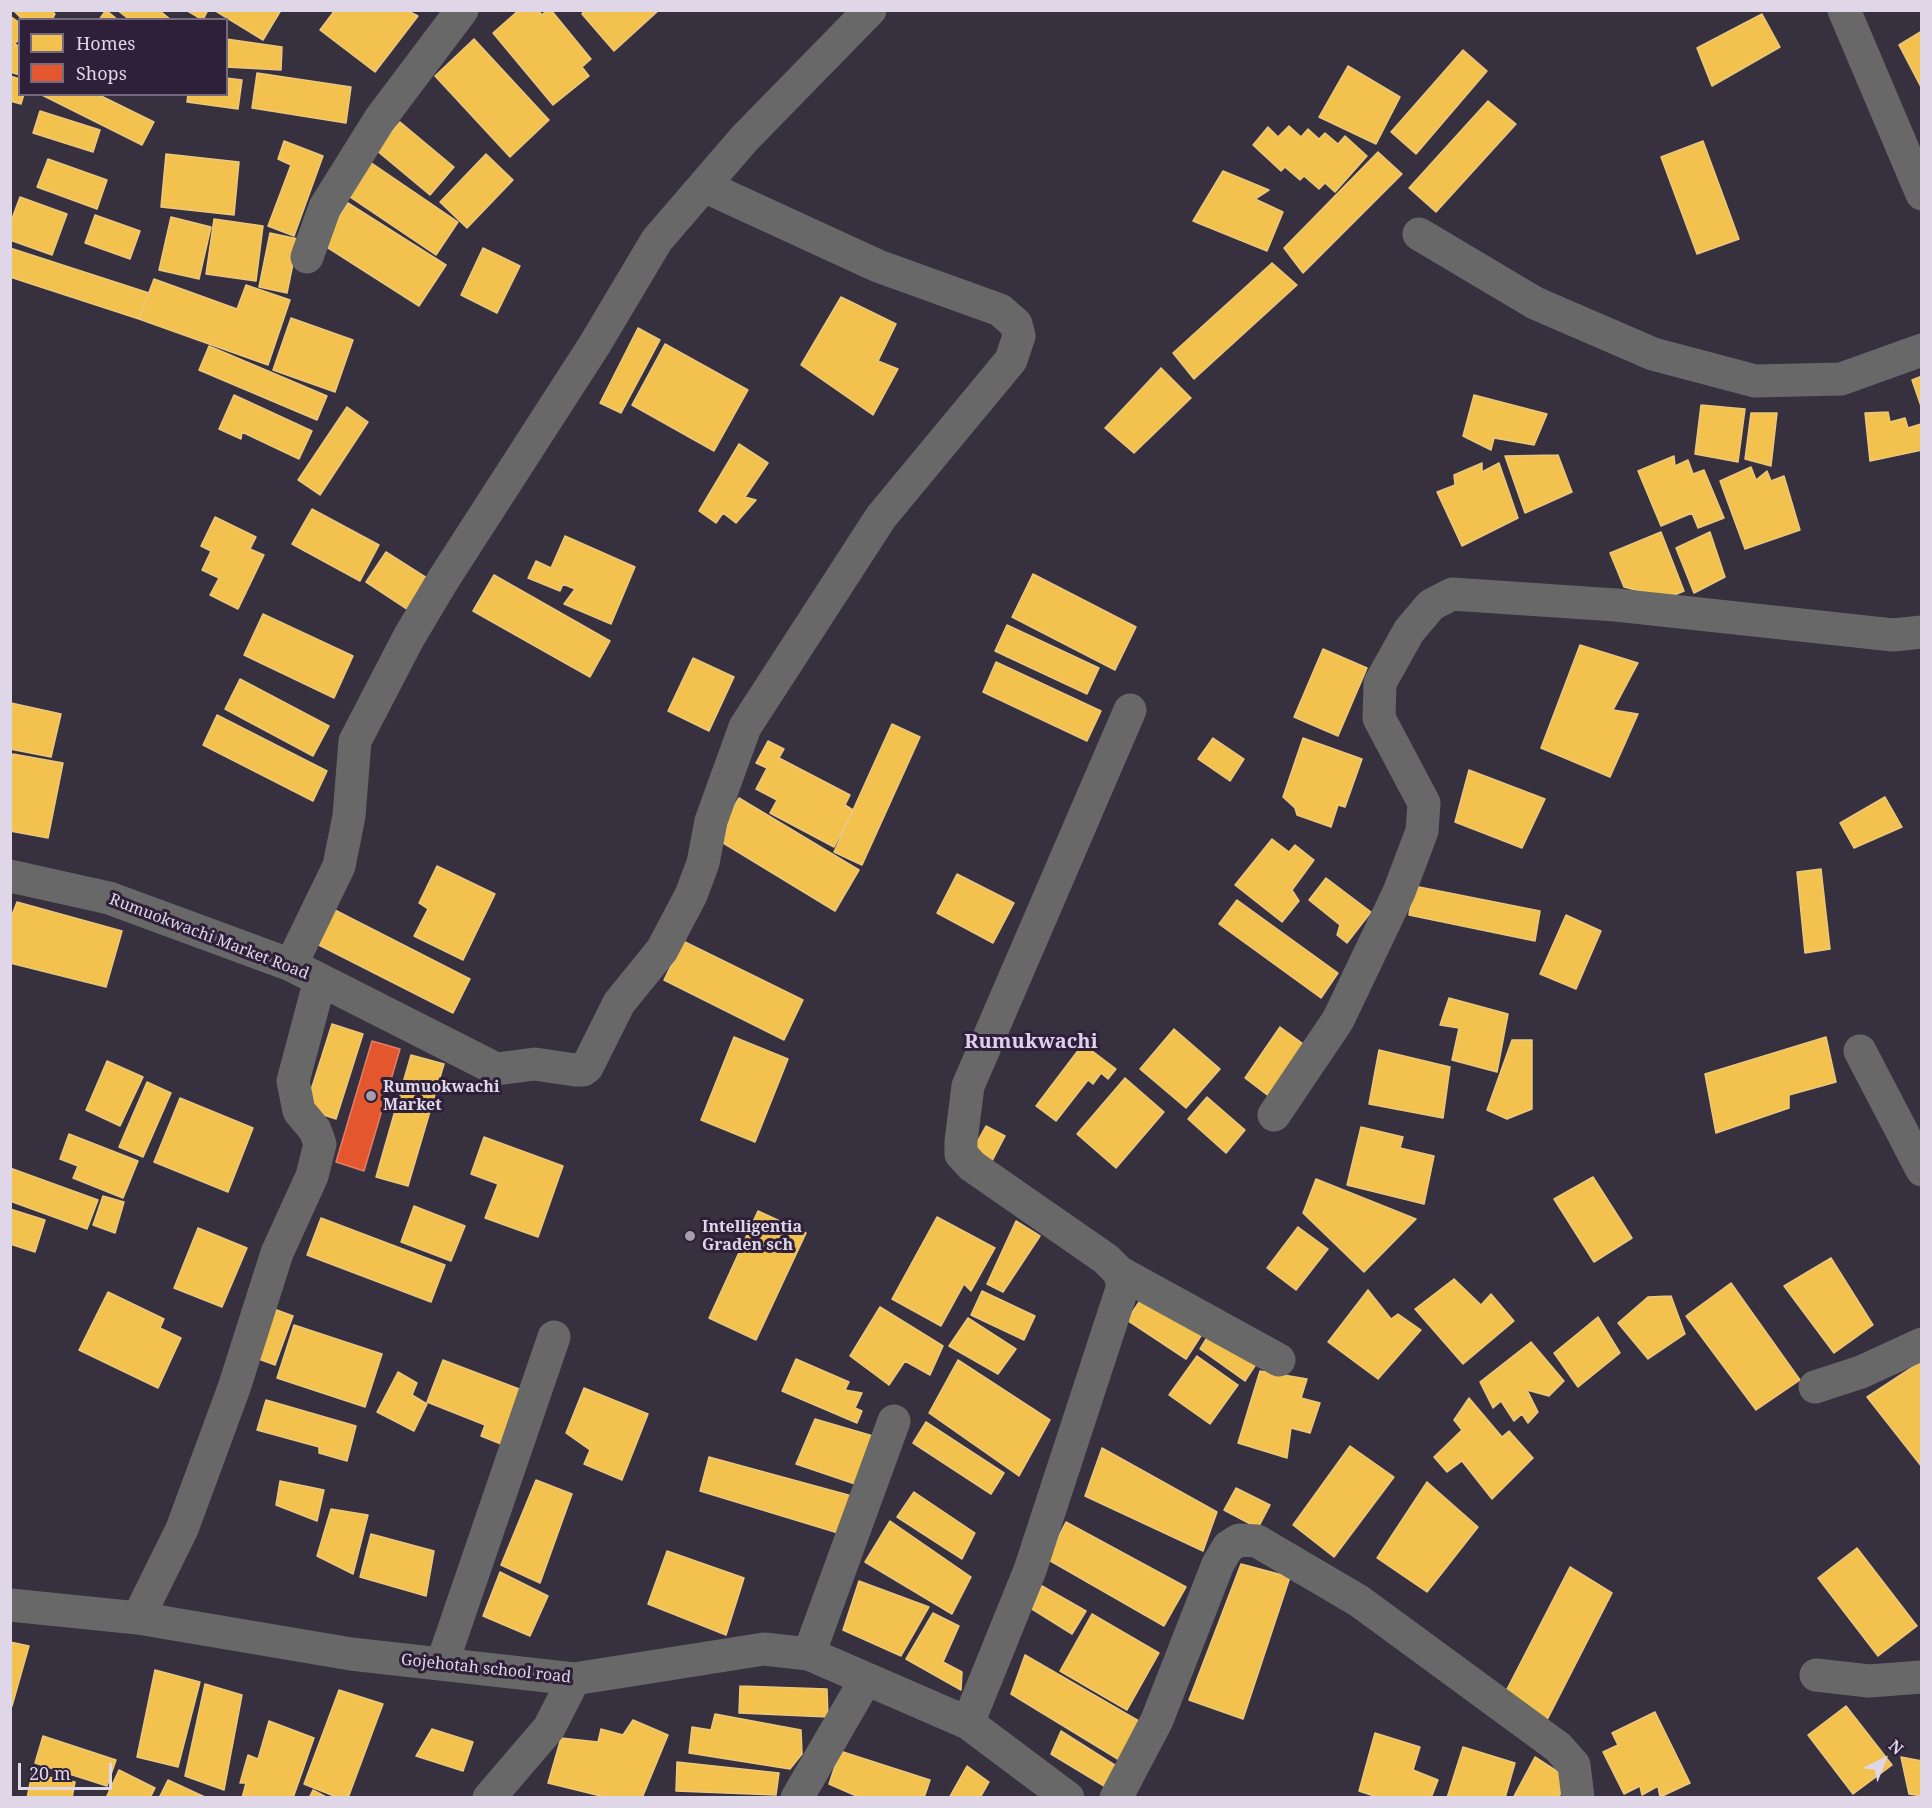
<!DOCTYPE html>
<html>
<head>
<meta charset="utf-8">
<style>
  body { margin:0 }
  #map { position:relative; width:1932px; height:1808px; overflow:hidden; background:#37303e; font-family:"Noto Serif",serif }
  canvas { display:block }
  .frame { position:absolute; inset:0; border:12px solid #dfd7e7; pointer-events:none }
  .legend { position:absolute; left:18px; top:18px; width:210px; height:78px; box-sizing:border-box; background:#2e2039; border:2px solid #75697f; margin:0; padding:8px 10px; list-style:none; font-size:18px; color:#dfd7e7 }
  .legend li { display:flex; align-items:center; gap:12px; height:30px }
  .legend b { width:30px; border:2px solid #75697f }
  .north { position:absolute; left:1854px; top:1730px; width:60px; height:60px; -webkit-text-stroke:4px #2e2039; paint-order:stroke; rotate:43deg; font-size:16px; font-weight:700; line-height:24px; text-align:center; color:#dfd7e7 }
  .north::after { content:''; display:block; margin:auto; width:21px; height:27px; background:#dfd7e7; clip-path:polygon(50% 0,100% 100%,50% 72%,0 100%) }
  .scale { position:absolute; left:18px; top:1763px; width:94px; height:27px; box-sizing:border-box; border:3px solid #dfd7e7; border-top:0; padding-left:8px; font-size:18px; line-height:21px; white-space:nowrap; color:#dfd7e7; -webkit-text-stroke:4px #2e2039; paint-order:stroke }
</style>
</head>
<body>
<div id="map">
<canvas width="1932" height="1808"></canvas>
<div class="frame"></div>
<ul class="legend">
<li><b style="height:16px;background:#f2c14e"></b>Homes</li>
<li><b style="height:16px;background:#e4572e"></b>Shops</li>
</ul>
<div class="north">N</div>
<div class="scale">20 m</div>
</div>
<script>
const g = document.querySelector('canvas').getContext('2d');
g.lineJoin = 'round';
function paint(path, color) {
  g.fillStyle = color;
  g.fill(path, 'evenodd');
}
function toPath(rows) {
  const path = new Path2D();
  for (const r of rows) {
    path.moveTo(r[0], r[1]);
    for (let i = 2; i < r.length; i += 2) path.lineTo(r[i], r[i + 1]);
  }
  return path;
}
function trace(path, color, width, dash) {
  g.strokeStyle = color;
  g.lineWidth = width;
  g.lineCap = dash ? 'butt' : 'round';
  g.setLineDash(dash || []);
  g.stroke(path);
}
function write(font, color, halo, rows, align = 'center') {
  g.font = font + ' "Noto Serif",serif';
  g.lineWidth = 6;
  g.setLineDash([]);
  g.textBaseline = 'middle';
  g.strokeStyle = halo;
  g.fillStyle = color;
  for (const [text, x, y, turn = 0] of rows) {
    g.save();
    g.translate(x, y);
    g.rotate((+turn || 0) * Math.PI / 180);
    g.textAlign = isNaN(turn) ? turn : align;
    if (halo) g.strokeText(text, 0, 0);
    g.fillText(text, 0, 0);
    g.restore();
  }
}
const homes = toPath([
  [13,10,51,10,55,14,52,20,23,20,13,10],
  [106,10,118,20,99,20,106,10],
  [117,10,159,10,171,20,130,20,117,10],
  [186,10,208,10,203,20,186,10],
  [214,10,281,10,263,40,214,10],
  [335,10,406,10,418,16,375,72,320,30,335,10],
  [519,10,538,10,542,15,547,10,551,10,591,59,582,67,589,76,553,105,493,33,519,10],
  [584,10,659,10,614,51,582,14,584,10],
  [1762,14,1780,47,1712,86,1697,48,1762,14],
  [10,16,20,23,20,38,11,48,10,16],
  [1922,31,1922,89,1899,45,1922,31],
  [226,39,282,47,281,70,226,67,226,39],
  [474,39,549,120,510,157,435,76,474,39],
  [10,43,20,46,20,75,10,72,10,43],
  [1463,50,1487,71,1416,154,1391,132,1463,50],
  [1348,66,1400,97,1376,144,1319,117,1348,66],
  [257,73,351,87,346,123,252,108,257,73],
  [10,76,20,79,20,94,24,94,21,104,10,101,10,76],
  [226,78,242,80,238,109,187,102,188,94,226,94,226,78],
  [40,94,97,94,154,122,142,145,40,94],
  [1488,101,1516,124,1436,212,1409,188,1488,101],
  [40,111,100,130,93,152,33,133,40,111],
  [400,122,454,167,430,195,376,150,400,122],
  [1289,126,1301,137,1308,129,1319,139,1325,133,1338,144,1345,136,1367,156,1335,192,1325,183,1319,189,1304,176,1300,180,1285,167,1281,171,1253,145,1268,127,1278,137,1289,126],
  [284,141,323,156,294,236,268,226,291,165,278,159,284,141],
  [1703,141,1739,239,1697,254,1661,157,1703,141],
  [1378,152,1402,174,1303,273,1284,248,1378,152],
  [166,154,239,162,234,215,161,207,166,154],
  [486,154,513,180,467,228,440,202,486,154],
  [48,159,107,180,97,209,37,187,48,159],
  [370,162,458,222,436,255,347,195,370,162],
  [1223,171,1269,190,1255,199,1283,212,1267,251,1193,221,1223,171],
  [20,197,67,214,52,255,10,240,10,224,20,197],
  [348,203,446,265,419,306,322,244,348,203],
  [95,215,140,231,130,259,85,243,95,215],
  [171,217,211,227,199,279,159,270,171,217],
  [214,219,263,226,256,281,206,274,214,219],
  [270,233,298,239,287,293,259,287,270,233],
  [10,248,149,293,139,319,10,277,10,248],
  [483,248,520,266,497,313,461,295,483,248],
  [1272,263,1297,285,1194,379,1173,353,1272,263],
  [154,279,237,309,246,285,290,300,268,365,139,319,154,279],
  [841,297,896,324,878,361,898,369,873,415,801,365,841,297],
  [291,318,353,340,335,392,273,370,291,318],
  [638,328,660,340,621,413,600,403,638,328],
  [665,344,748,390,714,451,632,405,665,344],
  [209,346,327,396,317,420,199,370,209,346],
  [1161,368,1191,398,1134,453,1105,428,1161,368],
  [1922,376,1922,409,1912,380,1922,376],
  [234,395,312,431,299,459,242,432,241,439,219,429,234,395],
  [1474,395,1547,414,1534,445,1494,438,1491,450,1463,436,1474,395],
  [1701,405,1745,409,1738,462,1695,454,1701,405],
  [347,407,368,422,320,495,298,480,347,407],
  [1888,412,1890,422,1905,418,1908,428,1921,424,1922,450,1870,461,1865,413,1888,412],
  [1751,413,1777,413,1771,466,1745,459,1751,413],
  [739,444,768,463,745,497,756,500,736,523,723,513,716,523,699,511,739,444],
  [1558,455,1572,492,1525,513,1505,456,1558,455],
  [1674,456,1675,466,1688,460,1693,474,1704,470,1724,518,1698,528,1692,513,1661,526,1638,471,1674,456],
  [1482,463,1482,472,1499,463,1518,518,1462,546,1437,492,1455,485,1454,475,1482,463],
  [1751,467,1756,480,1767,471,1771,481,1784,476,1800,530,1745,549,1720,481,1751,467],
  [312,509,379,545,360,581,292,544,312,509],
  [215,517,256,537,250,549,264,555,238,609,210,595,219,578,202,570,211,551,201,546,215,517],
  [1661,532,1684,591,1667,598,1624,587,1610,553,1661,532],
  [1710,532,1725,577,1694,593,1676,548,1710,532],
  [565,536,635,567,611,624,564,604,575,589,563,584,560,591,528,578,536,561,551,568,565,536],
  [386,552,430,580,410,611,366,582,386,552],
  [1033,574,1136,627,1115,670,1012,617,1033,574],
  [494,575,610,641,590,677,473,611,494,575],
  [263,614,353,656,334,698,244,655,263,614],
  [1007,625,1099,668,1087,694,995,651,1007,625],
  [1580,645,1638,663,1613,710,1638,714,1610,777,1541,748,1580,645],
  [1323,649,1367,668,1338,736,1294,717,1323,649],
  [693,658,734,677,709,731,668,711,693,658],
  [996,662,1101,711,1087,741,983,692,996,662],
  [240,679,329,726,313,756,225,709,240,679],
  [11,703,61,714,51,757,10,749,11,703],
  [217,715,327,771,313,801,203,745,217,715],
  [892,724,920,737,862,865,834,852,892,724],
  [1213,738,1244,759,1230,781,1198,759,1213,738],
  [1303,738,1362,759,1345,807,1338,805,1331,827,1297,815,1295,808,1283,797,1303,738],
  [768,741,784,749,779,758,850,795,845,805,853,810,834,847,770,813,777,800,756,789,767,768,756,763,768,741],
  [13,754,63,763,48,838,10,831,10,768,13,754],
  [1469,770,1545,799,1522,848,1455,822,1469,770],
  [1885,797,1902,827,1854,848,1840,823,1885,797],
  [739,798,859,870,835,911,715,838,739,798],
  [1272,839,1289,852,1295,845,1314,860,1292,890,1299,901,1282,922,1235,885,1272,839],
  [437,866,495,894,463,960,414,936,428,909,419,903,437,866],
  [1821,869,1830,949,1805,953,1797,872,1821,869],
  [957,874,1014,903,993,943,937,913,957,874],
  [1326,878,1371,912,1347,943,1337,935,1340,925,1309,900,1326,878],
  [1414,886,1540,911,1535,941,1409,915,1414,886],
  [1237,900,1338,973,1321,998,1219,924,1237,900],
  [17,902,122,931,106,987,10,963,10,920,17,902],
  [329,907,470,979,453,1013,311,941,329,907],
  [1566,915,1601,931,1576,989,1540,974,1566,915],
  [683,941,803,1000,784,1040,664,980,683,941],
  [1449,998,1508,1014,1497,1072,1452,1060,1459,1028,1440,1025,1449,998],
  [332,1024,363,1034,336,1119,305,1109,332,1024],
  [1280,1027,1306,1046,1270,1097,1245,1078,1280,1027],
  [1174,1029,1220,1069,1186,1108,1140,1069,1174,1029],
  [734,1037,788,1059,755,1142,701,1120,734,1037],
  [1826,1037,1836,1082,1789,1095,1789,1108,1716,1133,1705,1074,1826,1037],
  [1512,1040,1532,1040,1532,1109,1507,1119,1487,1110,1512,1040],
  [1083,1044,1116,1069,1108,1079,1101,1073,1093,1084,1088,1080,1056,1121,1036,1106,1083,1044],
  [1379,1050,1450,1067,1443,1118,1369,1104,1379,1050],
  [411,1055,444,1064,408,1186,376,1177,411,1055],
  [107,1061,143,1077,120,1126,86,1110,107,1061],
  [1125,1078,1164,1112,1116,1168,1077,1134,1125,1078],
  [147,1082,171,1093,143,1157,119,1147,147,1082],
  [1207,1097,1245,1130,1226,1153,1188,1119,1207,1097],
  [180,1098,253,1128,228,1192,154,1162,180,1098],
  [986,1126,1005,1136,992,1161,972,1151,986,1126],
  [1361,1127,1403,1137,1400,1148,1434,1156,1424,1204,1347,1185,1361,1127],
  [69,1134,138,1161,123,1198,73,1178,78,1166,60,1159,69,1134],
  [484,1137,563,1166,538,1237,485,1218,498,1184,471,1174,484,1137],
  [10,1168,98,1200,87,1229,10,1201,10,1168],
  [1593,1177,1632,1238,1594,1262,1554,1199,1593,1177],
  [1316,1179,1416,1219,1364,1272,1303,1213,1316,1179],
  [103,1196,124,1202,115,1233,93,1225,103,1196],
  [414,1206,465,1226,451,1261,401,1242,414,1206],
  [10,1209,45,1220,35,1252,10,1244,10,1209],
  [758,1211,806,1233,756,1340,709,1318,758,1211],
  [937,1217,995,1248,971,1291,964,1284,941,1326,892,1299,937,1217],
  [321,1218,445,1265,431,1302,307,1255,321,1218],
  [1016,1221,1040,1236,1003,1292,987,1284,1016,1221],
  [1298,1227,1328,1249,1296,1290,1267,1268,1298,1227],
  [198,1228,247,1248,222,1307,174,1288,198,1228],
  [1831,1258,1873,1325,1834,1353,1784,1286,1831,1258],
  [1454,1279,1481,1305,1491,1294,1514,1321,1463,1364,1415,1309,1454,1279],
  [1731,1283,1800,1380,1756,1410,1686,1316,1731,1283],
  [1148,1289,1206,1328,1186,1359,1127,1320,1148,1289],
  [1368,1290,1391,1319,1398,1314,1421,1330,1378,1379,1328,1342,1368,1290],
  [982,1291,1035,1316,1024,1340,971,1315,982,1291],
  [108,1292,164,1319,160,1328,181,1338,158,1388,79,1350,108,1292],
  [1671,1296,1685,1334,1648,1359,1618,1323,1648,1297,1671,1296],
  [880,1307,943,1346,930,1375,905,1361,889,1385,850,1356,880,1307],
  [274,1309,293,1316,275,1365,256,1358,274,1309],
  [1598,1317,1620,1353,1578,1387,1554,1353,1598,1317],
  [968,1318,1016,1349,998,1374,949,1346,968,1318],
  [294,1325,382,1354,365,1407,277,1378,294,1325],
  [1213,1328,1260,1358,1245,1381,1200,1349,1213,1328],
  [1531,1342,1564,1381,1549,1396,1527,1390,1538,1412,1528,1423,1522,1414,1514,1421,1501,1401,1493,1408,1480,1382,1531,1342],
  [1197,1356,1238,1385,1210,1424,1169,1395,1197,1356],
  [796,1359,849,1382,845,1390,862,1393,855,1408,862,1411,857,1423,782,1391,796,1359],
  [443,1360,527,1392,506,1446,481,1436,485,1425,427,1402,443,1360],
  [958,1360,1050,1420,1019,1476,929,1413,958,1360],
  [1922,1361,1922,1467,1867,1397,1922,1361],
  [1260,1371,1307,1379,1301,1398,1320,1403,1310,1433,1291,1428,1287,1458,1238,1443,1260,1371],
  [398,1372,417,1383,412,1395,427,1404,414,1431,377,1412,398,1372],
  [584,1388,648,1414,622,1480,584,1464,590,1450,566,1433,584,1388],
  [1469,1398,1502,1437,1509,1431,1533,1458,1492,1499,1462,1461,1447,1472,1434,1457,1462,1430,1454,1420,1469,1398],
  [266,1400,356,1426,347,1461,319,1453,319,1447,257,1430,266,1400],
  [815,1419,873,1436,858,1485,796,1464,815,1419],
  [926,1422,1004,1473,991,1494,913,1443,926,1422],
  [1350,1446,1394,1477,1334,1557,1293,1525,1350,1446],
  [1102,1448,1217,1512,1203,1551,1085,1496,1102,1448],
  [709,1457,863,1499,848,1536,700,1491,709,1457],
  [536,1480,572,1494,540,1583,501,1565,536,1480],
  [280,1481,324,1490,317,1521,276,1505,280,1481],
  [1427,1482,1478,1527,1427,1592,1377,1558,1427,1482],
  [1236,1488,1270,1505,1258,1528,1224,1510,1236,1488],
  [914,1492,975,1533,962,1559,897,1517,914,1492],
  [331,1509,368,1515,353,1574,317,1556,331,1509],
  [890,1521,971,1577,952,1614,865,1562,890,1521],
  [1066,1522,1186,1587,1164,1626,1047,1559,1066,1522],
  [371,1534,434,1551,426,1596,360,1577,371,1534],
  [1857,1548,1917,1626,1878,1656,1818,1578,1857,1548],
  [667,1551,744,1578,726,1635,648,1604,667,1551],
  [1241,1564,1290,1577,1243,1719,1189,1700,1241,1564],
  [1570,1567,1612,1593,1547,1720,1504,1695,1570,1567],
  [500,1572,548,1596,530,1636,483,1616,500,1572],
  [859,1581,929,1607,901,1656,843,1630,859,1581],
  [1042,1586,1086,1611,1072,1634,1032,1609,1042,1586],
  [933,1613,959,1626,943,1662,962,1672,961,1690,906,1659,933,1613],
  [1092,1614,1159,1653,1127,1710,1060,1671,1092,1614],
  [10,1642,29,1646,12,1706,10,1706,10,1642],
  [1025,1655,1144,1724,1121,1761,1011,1694,1025,1655],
  [155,1670,200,1682,178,1767,137,1757,155,1670],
  [205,1684,242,1695,224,1790,185,1776,205,1684],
  [740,1686,827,1689,828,1717,739,1713,740,1686],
  [339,1690,383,1704,348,1798,339,1798,304,1784,339,1690],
  [1846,1706,1892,1765,1853,1794,1808,1735,1846,1706],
  [1655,1712,1690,1783,1660,1797,1658,1786,1642,1795,1640,1786,1624,1794,1603,1752,1618,1745,1612,1733,1655,1712],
  [715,1714,801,1730,802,1754,790,1769,689,1753,692,1727,711,1730,715,1714],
  [633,1720,668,1735,642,1798,609,1798,548,1783,561,1738,598,1742,601,1729,623,1735,633,1720],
  [269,1721,314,1738,293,1798,242,1798,246,1783,240,1783,248,1755,258,1759,269,1721],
  [432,1729,473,1742,463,1771,416,1756,432,1729],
  [1061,1731,1121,1769,1109,1789,1051,1754,1061,1731],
  [1375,1733,1420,1747,1413,1770,1438,1780,1431,1798,1380,1798,1359,1791,1375,1733],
  [43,1736,116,1760,107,1786,35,1763,43,1736],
  [1463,1747,1515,1763,1505,1798,1447,1798,1463,1747],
  [840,1751,930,1780,924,1798,861,1798,829,1784,840,1751],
  [1535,1757,1569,1779,1558,1798,1513,1798,1535,1757],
  [1901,1757,1922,1761,1922,1796,1909,1794,1901,1757],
  [677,1762,779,1773,776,1795,676,1791,677,1762],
  [967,1766,989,1782,980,1798,949,1798,967,1766],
  [119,1770,155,1788,150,1798,106,1798,119,1770],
  [32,1774,75,1782,72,1798,27,1798,32,1774],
  [168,1780,207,1798,159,1798,168,1780],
  [313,1790,328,1798,309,1798,313,1790]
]);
const shops = toPath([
  [372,1041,400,1049,364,1171,336,1162,372,1041]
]);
const street = toPath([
  [1844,10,1922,194],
  [1419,234,1535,303,1653,354,1755,381,1841,379,1922,350],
  [307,257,325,207,380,119,462,10],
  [1130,710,968,1086,961,1141,961,1154,972,1166,1106,1259,1119,1272,1279,1360],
  [10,876,109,898,291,965,496,1069,535,1064,575,1070,583,1070,587,1067,619,1003,662,950,691,895,703,863,711,821,745,727,881,517,1011,360,1019,336,1016,324,1000,310,878,266,704,186],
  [291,965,339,866,349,816,355,741,409,637,443,580,595,344,657,240,744,139,870,10],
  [1860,1051,1922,1170],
  [1274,1115,1338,1020,1399,892,1422,831,1424,803,1379,718,1380,683,1409,631,1431,605,1452,594,1616,605,1893,635,1922,632],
  [1815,1387,1861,1372,1922,1344],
  [10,1605,138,1618,351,1654,574,1679,764,1649,809,1654,968,1723,1068,1798],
  [138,1618,182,1529,234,1388,277,1253,312,1176,320,1144,315,1130,299,1111,293,1081,320,980],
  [809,1654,894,1421],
  [442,1664,554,1337],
  [1816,1675,1869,1681,1922,1677],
  [968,1723,1030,1570,1123,1286,1119,1272],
  [489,1798,549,1728,574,1679],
  [797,1798,866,1679],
  [1116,1798,1157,1720,1218,1564,1228,1547,1239,1540,1257,1541,1359,1601,1558,1747,1574,1765,1578,1798]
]);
const markers = [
  [371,1096,6,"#a49dac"],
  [690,1236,6,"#a49dac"]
];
const streetNames = [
  ["Rumuokwachi Market Road",209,937,21],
  ["Gojehotah school road",486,1669,6]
];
const poiNames = [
  ["Rumuokwachi",383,1087],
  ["Market",383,1105],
  ["Intelligentia",702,1227],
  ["Graden sch",702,1245]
];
const quarterNames = [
  ["Rumukwachi",1031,1042]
];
paint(homes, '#f2c14e');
trace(homes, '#ecc87c', 1.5);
paint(shops, '#e4572e');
trace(shops, '#e27d66', 1.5);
trace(street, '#696869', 33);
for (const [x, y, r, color] of markers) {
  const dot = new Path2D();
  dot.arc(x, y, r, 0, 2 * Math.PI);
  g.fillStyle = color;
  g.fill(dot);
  trace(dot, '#2e2039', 2);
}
write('16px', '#dfd7e7', '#2e2039', streetNames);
write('bold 16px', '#dfd7e7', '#2e2039', poiNames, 'left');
write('bold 20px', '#e0cff0', '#2e2039', quarterNames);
</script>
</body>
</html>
